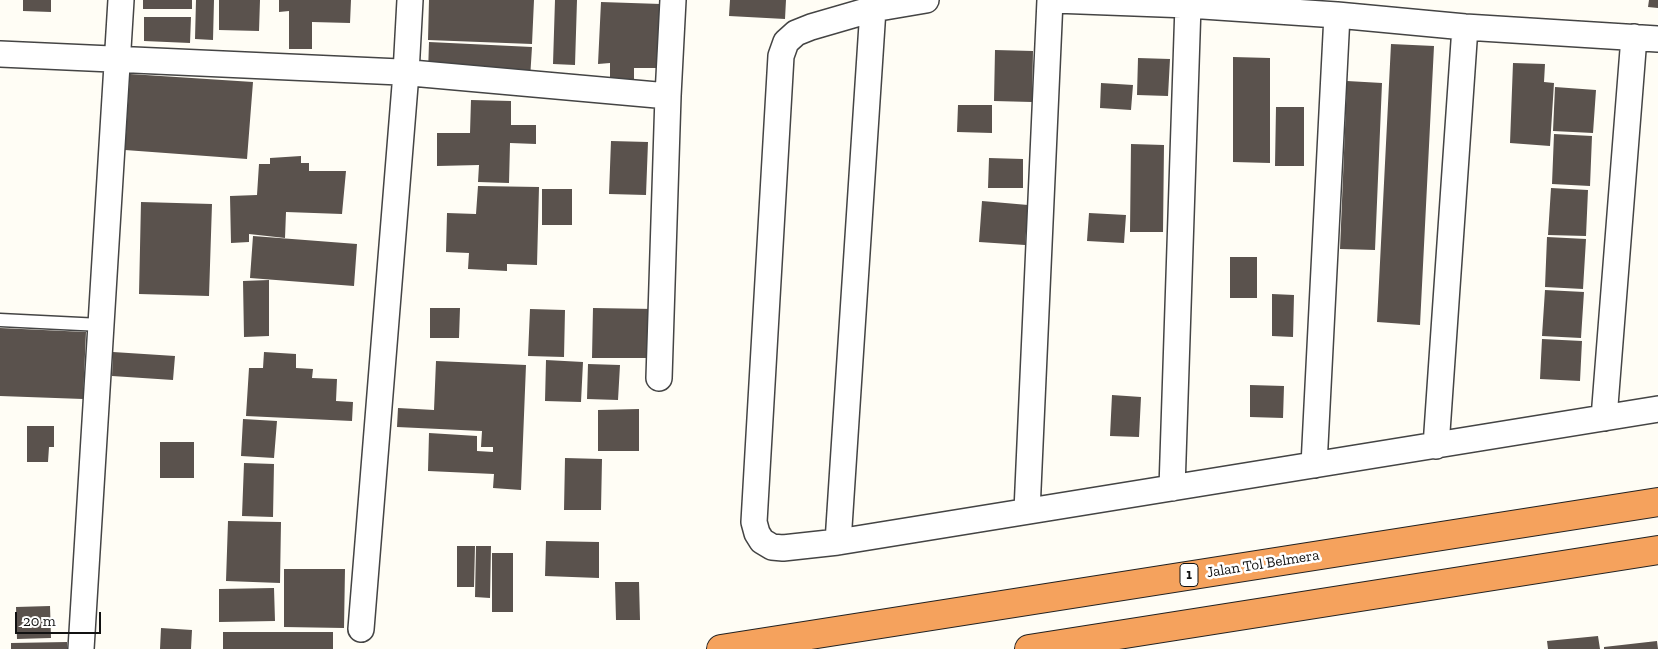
<!DOCTYPE html>
<html>
<head>
<meta charset="utf-8">
<style>
  body { margin:0 }
  #map { position:relative; width:1658px; height:649px; overflow:hidden; background:#fffdf5; font-family:"Zilla Slab",serif }
  canvas { display:block }
  .scale { position:absolute; left:15px; top:612px; width:86px; height:22px; box-sizing:border-box; border:2px solid #111; border-top:0; padding-left:6px; font-size:15px; line-height:18px; white-space:nowrap; color:#111; -webkit-text-stroke:4px #fff; paint-order:stroke }
</style>
</head>
<body>
<div id="map">
<canvas width="1658" height="649"></canvas>
<div class="scale">20 m</div>
</div>
<script>
const g = document.querySelector('canvas').getContext('2d');
g.lineJoin = 'round';
function paint(path, color) {
  g.fillStyle = color;
  g.fill(path, 'evenodd');
}
function toPath(rows) {
  const path = new Path2D();
  for (const r of rows) {
    path.moveTo(r[0], r[1]);
    for (let i = 2; i < r.length; i += 2) path.lineTo(r[i], r[i + 1]);
  }
  return path;
}
function trace(path, color, width, dash) {
  g.strokeStyle = color;
  g.lineWidth = width;
  g.lineCap = dash ? 'butt' : 'round';
  g.setLineDash(dash || []);
  g.stroke(path);
}
function write(font, color, halo, rows, align = 'center') {
  g.font = font + ' "Zilla Slab",serif';
  g.lineWidth = 5;
  g.setLineDash([]);
  g.textBaseline = 'middle';
  g.strokeStyle = halo;
  g.fillStyle = color;
  for (const [text, x, y, turn = 0] of rows) {
    g.save();
    g.translate(x, y);
    g.rotate((+turn || 0) * Math.PI / 180);
    g.textAlign = isNaN(turn) ? turn : align;
    if (halo) g.strokeText(text, 0, 0);
    g.fillText(text, 0, 0);
    g.restore();
  }
}
const building = toPath([
  [23,0,51,0,51,12,23,11],
  [143,0,192,0,192,9,143,9],
  [196,0,214,0,213,40,195,39],
  [219,0,260,0,259,31,219,30],
  [279,0,351,0,350,23,312,22,312,49,289,49,289,11,279,12],
  [429,0,534,0,532,44,428,40],
  [555,0,577,0,575,65,553,64],
  [730,0,786,0,785,19,729,16],
  [1649,0,1658,0,1658,8,1648,7],
  [601,2,661,4,658,68,634,68,634,84,610,82,610,63,598,64],
  [144,17,191,17,190,43,144,41],
  [429,42,532,47,530,79,428,73],
  [1391,44,1434,46,1420,325,1377,322],
  [995,50,1033,51,1032,102,994,101],
  [1233,57,1270,58,1270,163,1233,162],
  [1138,58,1170,59,1168,96,1137,95],
  [1513,63,1545,64,1544,82,1554,83,1550,146,1510,143],
  [130,74,253,82,247,159,125,150],
  [1347,81,1382,83,1375,250,1340,249],
  [1101,83,1133,85,1131,110,1100,108],
  [1555,87,1596,90,1593,133,1553,131],
  [471,100,511,101,511,125,536,125,536,144,510,143,509,183,478,182,479,165,437,166,437,133,470,133],
  [958,105,992,105,992,133,957,132],
  [1276,107,1304,107,1304,166,1275,166],
  [1554,134,1592,136,1590,186,1552,184],
  [611,141,648,142,646,195,609,194],
  [1131,144,1164,145,1163,232,1130,232],
  [301,156,301,163,309,163,309,171,346,171,342,214,286,212,285,238,249,234,249,242,231,243,230,196,257,195,259,164,270,164,270,158],
  [989,158,1023,159,1023,188,988,188],
  [478,186,539,187,537,265,507,264,507,271,468,269,469,253,446,252,447,213,476,214],
  [1551,188,1588,190,1586,236,1548,235],
  [542,189,572,189,572,225,542,225],
  [982,201,1028,205,1025,245,979,242],
  [141,202,212,204,209,296,139,294],
  [1089,213,1126,215,1124,243,1087,241],
  [253,236,357,244,354,286,250,278],
  [1547,237,1586,239,1583,289,1545,287],
  [1230,257,1257,257,1257,298,1230,298],
  [269,280,269,336,244,337,243,281],
  [1545,290,1584,292,1581,338,1542,336],
  [1272,294,1294,295,1293,337,1272,336],
  [430,308,460,308,459,338,430,338],
  [593,308,655,309,654,358,592,358],
  [530,309,565,310,564,357,528,356],
  [0,328,86,332,83,399,0,396],
  [1542,339,1582,341,1580,381,1540,379],
  [113,352,175,356,173,380,112,376],
  [264,352,296,354,296,368,313,369,312,378,337,379,336,401,353,402,352,421,246,416,249,368,263,368],
  [546,360,583,362,581,402,545,401],
  [436,361,526,365,521,490,493,488,494,474,428,471,429,433,477,436,477,451,493,452,493,447,481,447,482,431,397,427,398,408,434,410],
  [588,364,620,365,618,400,587,399],
  [1250,385,1284,386,1283,418,1250,417],
  [1112,395,1141,397,1139,437,1110,436],
  [639,409,639,451,598,451,598,410],
  [243,419,277,421,274,458,241,456],
  [27,426,54,426,54,447,49,447,48,462,27,462],
  [160,442,194,442,194,478,160,478],
  [565,458,602,459,601,510,564,510],
  [244,463,274,464,273,517,242,516],
  [228,521,281,522,280,583,226,581],
  [546,541,599,542,599,578,545,576],
  [457,546,475,546,474,587,457,587],
  [476,546,491,546,490,598,475,597],
  [492,553,513,553,513,612,492,612],
  [284,569,345,569,344,628,284,627],
  [615,582,639,582,640,620,616,620],
  [274,588,275,621,219,622,219,589],
  [50,606,51,638,17,639,16,607],
  [161,628,192,630,191,649,160,649],
  [223,632,333,632,333,649,223,649],
  [1598,636,1600,649,1548,649,1547,641],
  [1657,641,1658,649,1604,649,1604,647],
  [67,642,67,649,11,649,11,643]
]);
const service = toPath([
  [0,320,101,325]
]);
const minor = toPath([
  [926,0,873,9,811,27,796,33,786,42,781,56,754,522,757,533,762,541,772,547,783,548,838,542,1658,409],
  [1054,0,1188,5,1337,15,1465,27,1658,39],
  [0,54,400,72,668,96],
  [659,378,668,96,673,0],
  [1604,418,1634,37],
  [1436,446,1465,27],
  [1314,465,1337,15],
  [1172,488,1188,5],
  [1027,511,1050,0],
  [838,542,873,9],
  [361,629,406,73,410,0],
  [81,649,121,0]
]);
const motorway = toPath([
  [721,649,1658,502],
  [1029,649,1658,550]
]);
const shields = [
  [1189,575,18]
];
const shieldNames = [
  ["1",1189,575]
];
const streetNames = [
  ["Jalan Tol Belmera",1263,564,-9]
];
paint(building, '#5a524d');
trace(service, '#444', 15);
trace(minor, '#444', 28);
trace(motorway, '#222', 30);
trace(service, '#fff', 12);
trace(minor, '#fff', 25);
trace(motorway, '#f5a25d', 28);
for (const [x, y, w] of shields) {
  const box = new Path2D();
  box.roundRect(x - w / 2, y - 11.5, w, 23, 4);
  g.fillStyle = '#fff';
  g.fill(box);
  trace(box, '#111', 1);
}
write('bold 14px', '#111', null, shieldNames);
write('15px', '#111', '#fff', streetNames);
</script>
</body>
</html>
